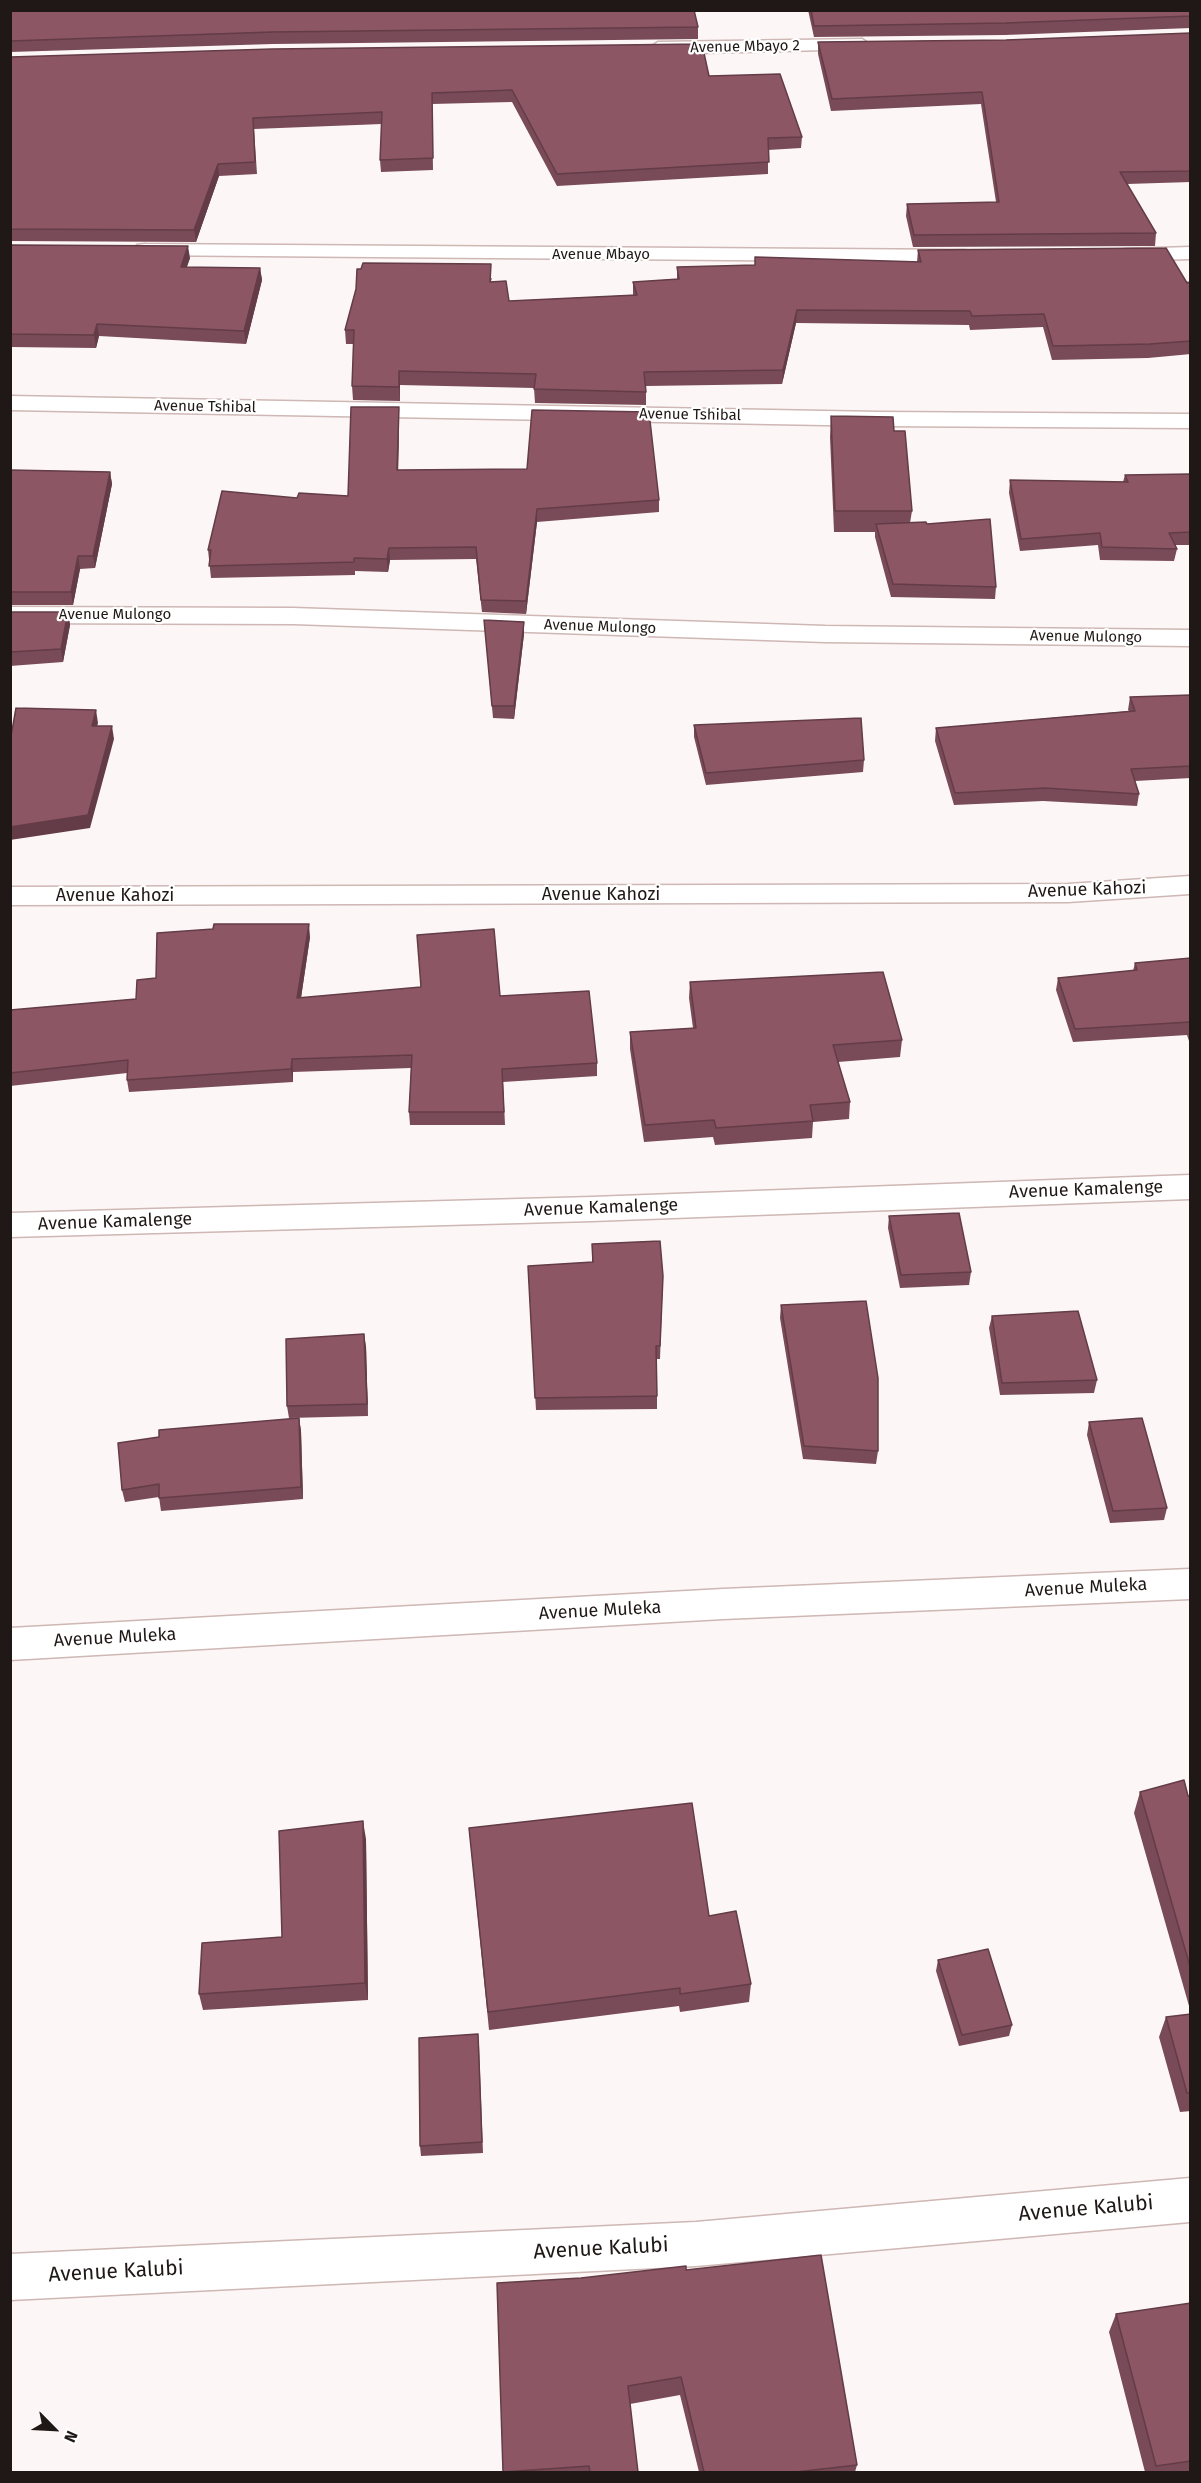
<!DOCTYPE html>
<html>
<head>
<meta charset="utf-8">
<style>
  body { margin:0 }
  #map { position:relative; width:1201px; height:2483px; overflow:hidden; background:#fcf7f6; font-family:"Fira Sans",sans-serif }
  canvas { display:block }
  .frame { position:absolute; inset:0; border:12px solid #201817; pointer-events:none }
  .north { position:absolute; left:24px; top:2399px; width:60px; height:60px; -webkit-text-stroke:4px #fff; paint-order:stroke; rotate:114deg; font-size:16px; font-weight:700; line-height:24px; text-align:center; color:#201817 }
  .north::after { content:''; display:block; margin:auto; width:21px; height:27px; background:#201817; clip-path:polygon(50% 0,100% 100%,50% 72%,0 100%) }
</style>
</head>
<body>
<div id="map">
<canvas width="1201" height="2483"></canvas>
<div class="frame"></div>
<div class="north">N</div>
</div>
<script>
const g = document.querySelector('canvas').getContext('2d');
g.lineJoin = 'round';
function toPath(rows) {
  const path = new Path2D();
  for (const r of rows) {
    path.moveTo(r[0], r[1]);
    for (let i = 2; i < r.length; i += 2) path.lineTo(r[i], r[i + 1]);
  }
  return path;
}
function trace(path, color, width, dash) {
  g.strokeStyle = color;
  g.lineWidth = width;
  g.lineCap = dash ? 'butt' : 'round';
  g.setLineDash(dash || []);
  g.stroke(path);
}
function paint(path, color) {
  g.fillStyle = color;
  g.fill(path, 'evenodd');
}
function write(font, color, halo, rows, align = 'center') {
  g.font = font + ' "Fira Sans",sans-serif';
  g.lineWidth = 4.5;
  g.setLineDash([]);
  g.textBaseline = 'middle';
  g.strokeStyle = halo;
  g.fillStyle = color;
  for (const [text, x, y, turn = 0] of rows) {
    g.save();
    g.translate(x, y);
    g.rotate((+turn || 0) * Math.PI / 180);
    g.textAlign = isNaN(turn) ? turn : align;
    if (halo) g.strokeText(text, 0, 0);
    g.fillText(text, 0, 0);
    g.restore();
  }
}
const street = toPath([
  [862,39,871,45,869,49,658,54,649,48,658,42,862,39],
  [145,244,964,250,972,251,975,256,972,261,964,262,137,255,134,250,137,245,145,244],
  [1190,247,1190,259,1126,261,1118,260,1115,255,1118,250,1126,249,1190,247],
  [10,396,879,412,1190,414,1190,428,879,426,10,410,10,396],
  [10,607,293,608,825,626,1190,630,1190,646,825,642,293,624,10,623,10,607],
  [1190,876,1190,894,1068,902,10,905,10,887,1068,884,1190,876],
  [1190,1175,1190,1199,592,1221,10,1237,10,1213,592,1197,1190,1175],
  [1190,1569,1190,1599,723,1619,10,1660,10,1628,723,1589,1190,1569],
  [1190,2178,1190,2222,696,2266,10,2300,10,2254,696,2222,1190,2178]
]);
const wall = toPath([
  [10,10,698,27,698,39,273,44,10,52],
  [808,10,1191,10,1191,28,1005,35,814,37],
  [1191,33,1191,182,1127,184,1156,233,1155,246,913,247,906,216,907,204,996,202,981,104,831,111,818,54,818,42,1006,40],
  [10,57,709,76,802,137,801,148,768,150,768,174,557,186,512,102,432,104,433,170,381,172,380,160,382,124,254,129,257,174,219,176,196,242,10,241],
  [10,245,190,258,187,267,260,268,262,280,246,344,99,336,96,348,10,347],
  [918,250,1191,282,1191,354,1148,358,1052,360,1043,327,970,330,969,325,796,323,782,384,646,386,646,405,535,403,534,388,400,385,400,401,353,400,352,386,354,344,346,344,345,330,492,278,491,281,509,301,633,295,633,282,677,279,677,267,917,262],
  [399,407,399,419,398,470,659,500,659,512,537,522,526,614,482,612,476,559,390,560,388,572,355,571,355,575,211,578,208,550,297,498,348,496],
  [831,416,894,431,912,511,910,523,927,524,996,587,995,599,891,597,875,537,875,532,834,532,830,437],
  [10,470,110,472,112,484,95,568,80,569,73,605,10,605],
  [1191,474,1191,545,1175,545,1177,549,1174,561,1100,560,1098,545,1020,551,1009,493,1010,480,1123,482,1125,475],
  [10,612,68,612,70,625,63,662,10,666],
  [484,620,524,622,524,634,514,719,493,718],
  [1191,695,1191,778,1135,781,1139,794,1137,806,1043,801,954,805,935,741,936,728,1129,711,1128,710,1130,697],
  [694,725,864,760,863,772,706,785,694,737],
  [310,937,301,998,500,996,597,1063,597,1076,503,1082,505,1125,410,1125,409,1112,411,1068,293,1072,293,1082,129,1092,127,1080,127,1073,10,1086,10,1010,136,999,156,978],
  [1191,958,1191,1040,1189,1041,1187,1035,1073,1042,1056,990,1058,978,1133,971,1135,963],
  [690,982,902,1040,900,1057,838,1062,850,1102,849,1119,813,1122,812,1138,715,1145,713,1137,644,1142,630,1049,630,1032,693,1028,689,998],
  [889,1216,971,1272,969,1285,900,1288,888,1228],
  [592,1244,663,1276,660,1359,657,1359,657,1409,536,1410,528,1266,592,1262],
  [781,1305,878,1451,876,1464,803,1459,780,1318],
  [992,1316,1097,1380,1094,1393,1000,1395,989,1328],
  [366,1346,368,1416,289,1418,287,1406],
  [299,1418,301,1431,303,1499,161,1511,159,1497,125,1502,122,1490,159,1437],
  [1089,1422,1167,1508,1164,1520,1110,1523,1087,1435],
  [1140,1792,1191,1796,1191,2013,1134,1813],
  [469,1828,709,1916,751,1984,749,2002,680,2012,679,2006,489,2030],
  [366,1839,368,2000,203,2010,199,1994,282,1937],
  [938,1960,1012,2025,1009,2036,959,2046,936,1971],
  [1191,2014,1191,2111,1180,2112,1159,2037,1166,2017],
  [479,2045,483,2153,421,2156,420,2146],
  [686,2270,857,2465,855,2472,699,2472,680,2395,630,2404,638,2472,503,2472,581,2278],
  [1191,2303,1191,2472,1145,2472,1109,2332,1116,2314]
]);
const shadedWall = toPath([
  [218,164,219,176,196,242,194,230],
  [188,246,190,258,182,279,181,267],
  [260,268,262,280,246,344,244,331],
  [797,310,796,323,782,384,783,370],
  [97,324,99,336,96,348,94,335],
  [399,371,400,385,400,401,399,387],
  [399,407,399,419,398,482,397,470],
  [110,472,112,484,95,568,93,556],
  [537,509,537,522,526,614,526,601],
  [389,548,390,560,388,572,387,559],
  [78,556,80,569,73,605,71,592],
  [68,612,70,625,63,662,61,649],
  [524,622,524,634,514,719,514,706],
  [96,710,98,723,94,738,92,726],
  [112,726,114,739,90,828,10,840,10,827],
  [309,924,310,937,299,1011,297,998],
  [292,1059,293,1072,293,1082,291,1069],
  [364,1334,366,1346,368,1416,367,1404],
  [299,1418,301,1431,303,1499,301,1487],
  [363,1821,366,1839,368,2000,365,1983]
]);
const building = toPath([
  [10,10,694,10,698,27,272,32,10,41,10,10],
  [811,10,1191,10,1191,16,1006,23,814,26,811,10],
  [1191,33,1191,171,1120,172,1156,233,914,235,907,204,999,202,982,92,832,99,818,42,1006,40,1191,33],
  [702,44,709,76,780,74,802,137,768,138,769,162,557,174,512,90,432,93,433,158,380,160,382,112,253,118,255,162,218,164,194,230,10,229,10,57,272,49,702,44],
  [10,245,188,246,181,267,260,268,244,331,97,324,94,335,10,334,10,245],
  [1166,248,1187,283,1191,282,1191,341,1150,344,1053,346,1044,314,972,316,970,311,797,310,783,370,644,372,646,392,534,389,536,374,399,371,399,387,352,386,354,330,345,330,356,289,357,269,361,269,363,263,491,264,490,282,506,281,509,301,637,295,633,282,679,279,677,267,755,265,755,257,921,262,918,250,1166,248],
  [351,407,399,407,397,470,527,469,532,410,649,412,659,500,537,509,526,601,481,600,476,547,389,548,387,559,354,558,354,562,209,566,211,550,208,550,222,491,297,498,299,493,348,496,351,407],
  [831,416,893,417,894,431,905,431,912,511,835,511,831,416],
  [10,470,110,472,93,556,78,556,71,592,10,592,10,470],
  [1191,474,1191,532,1169,533,1177,549,1102,547,1100,533,1021,539,1010,480,1128,482,1125,475,1191,474],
  [990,519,996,587,893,584,876,524,926,522,927,524,990,519],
  [10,612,68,612,61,649,10,652,10,612],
  [484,620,524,622,514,706,492,706,484,620],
  [1191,695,1191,766,1131,769,1139,794,1045,788,955,793,936,728,1135,711,1130,697,1191,695],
  [16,708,96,710,92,726,112,726,88,815,10,827,10,742,16,708],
  [861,718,864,760,706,773,694,725,861,718],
  [214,924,309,924,297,998,421,987,417,935,494,929,500,996,589,991,597,1063,502,1069,504,1112,409,1112,412,1055,292,1059,291,1069,127,1080,128,1060,10,1073,10,1010,136,999,137,980,156,978,157,933,213,929,214,924],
  [1191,958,1191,1024,1190,1022,1075,1029,1058,978,1137,970,1135,963,1191,958],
  [883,972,902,1040,833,1045,850,1102,810,1105,813,1121,716,1128,714,1120,645,1125,630,1032,696,1028,690,982,883,972],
  [959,1213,971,1272,901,1275,889,1216,959,1213],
  [660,1241,663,1276,660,1346,656,1346,657,1396,535,1398,528,1266,593,1262,592,1244,660,1241],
  [866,1301,878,1378,878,1451,804,1446,781,1305,866,1301],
  [1078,1311,1097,1380,1002,1383,992,1316,1078,1311],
  [364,1334,367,1404,287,1406,286,1339,364,1334],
  [299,1418,301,1487,159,1498,159,1484,122,1490,118,1443,159,1437,159,1430,299,1418],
  [1142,1418,1167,1508,1113,1511,1089,1422,1142,1418],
  [1184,1780,1188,1796,1191,1796,1191,1970,1140,1792,1184,1780],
  [692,1803,709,1916,736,1911,751,1984,680,1994,680,1988,488,2012,469,1828,692,1803],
  [363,1821,365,1983,199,1994,202,1943,282,1937,279,1831,363,1821],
  [988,1949,1012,2025,962,2035,938,1960,988,1949],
  [1191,2014,1191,2093,1187,2093,1166,2017,1191,2014],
  [478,2034,482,2142,420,2146,419,2038,478,2034],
  [821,2255,857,2465,796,2472,704,2472,681,2377,628,2386,638,2472,590,2472,589,2466,503,2472,497,2283,581,2278,686,2266,686,2270,821,2255],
  [1191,2303,1191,2461,1156,2466,1116,2314,1191,2303]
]);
const farStreetnames = [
  ["Avenue Mbayo 2",745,47,-1],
  ["Avenue Mbayo",601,255],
  ["Avenue Tshibal",205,407,1],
  ["Avenue Tshibal",690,415,1],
  ["Avenue Mulongo",115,615],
  ["Avenue Mulongo",600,627,2],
  ["Avenue Mulongo",1086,637,1]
];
const streetNames = [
  ["Avenue Kahozi",1087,890,-2],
  ["Avenue Kahozi",601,895],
  ["Avenue Kahozi",115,896],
  ["Avenue Kamalenge",1086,1190,-2],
  ["Avenue Kamalenge",601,1208,-2],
  ["Avenue Kamalenge",115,1222,-2],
  ["Avenue Muleka",1086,1588,-3],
  ["Avenue Muleka",600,1611,-3],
  ["Avenue Muleka",115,1638,-3]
];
const nearStreetnames = [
  ["Avenue Kalubi",1086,2209,-5],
  ["Avenue Kalubi",601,2249,-3],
  ["Avenue Kalubi",116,2272,-3]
];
trace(street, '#ceb7b4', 3);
paint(street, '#fff');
paint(wall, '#794a57');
paint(shadedWall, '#633c47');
paint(building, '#8d5665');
trace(building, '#633c47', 1.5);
write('15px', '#201817', '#fff', farStreetnames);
write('18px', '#201817', '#fff', streetNames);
write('21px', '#201817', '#fff', nearStreetnames);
</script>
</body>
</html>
